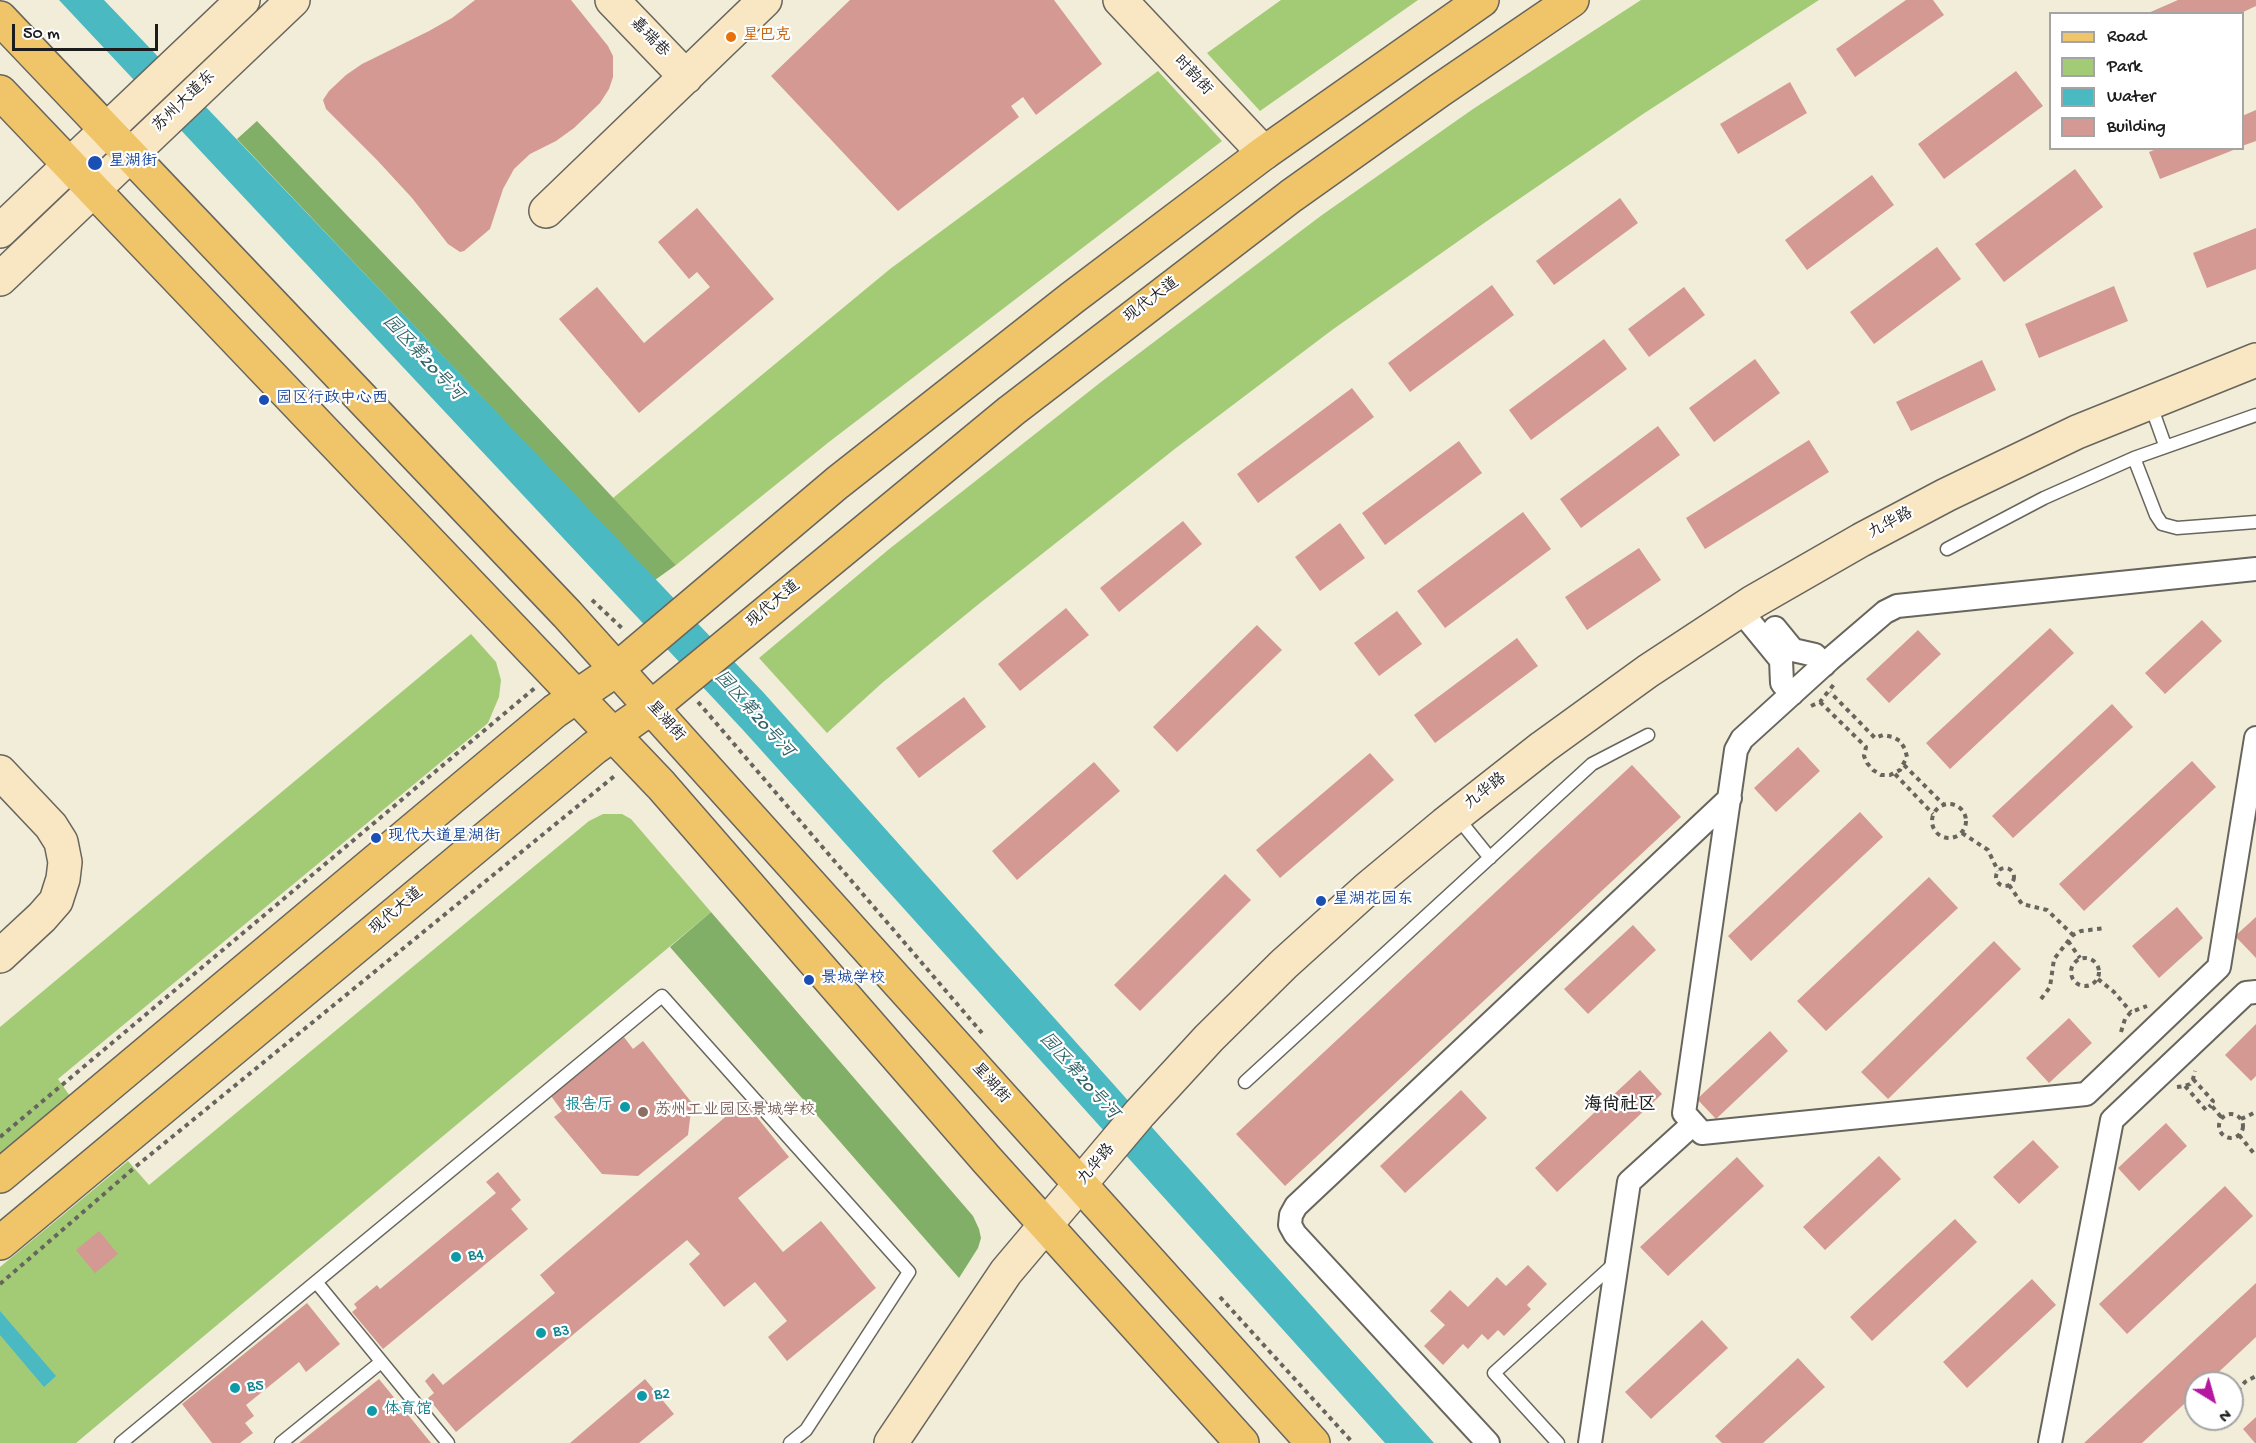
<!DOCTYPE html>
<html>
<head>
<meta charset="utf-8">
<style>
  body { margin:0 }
  #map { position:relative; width:2256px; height:1443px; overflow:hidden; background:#f1edd8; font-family:"Gochi Hand",sans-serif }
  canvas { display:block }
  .legend { position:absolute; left:2049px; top:12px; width:195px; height:138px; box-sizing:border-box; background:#fff; border:2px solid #a4a4a4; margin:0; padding:8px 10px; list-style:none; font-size:18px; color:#1c1c1c }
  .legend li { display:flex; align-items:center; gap:12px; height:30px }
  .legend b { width:30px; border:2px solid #a4a4a4 }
  .north { position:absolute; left:2184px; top:1371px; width:60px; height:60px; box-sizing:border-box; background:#fff; border:2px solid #a4a4a4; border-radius:50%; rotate:143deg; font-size:16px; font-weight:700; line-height:24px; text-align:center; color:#1c1c1c }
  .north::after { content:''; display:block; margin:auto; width:21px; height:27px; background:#b5179e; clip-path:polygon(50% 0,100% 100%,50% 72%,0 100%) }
  .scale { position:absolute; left:12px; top:24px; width:146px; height:27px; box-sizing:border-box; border:3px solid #1c1c1c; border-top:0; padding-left:8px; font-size:18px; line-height:21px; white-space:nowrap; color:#1c1c1c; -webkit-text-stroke:4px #fff; paint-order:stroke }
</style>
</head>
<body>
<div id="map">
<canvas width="2256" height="1443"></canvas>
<ul class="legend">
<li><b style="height:8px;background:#f0c469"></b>Road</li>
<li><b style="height:16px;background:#a3cb76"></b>Park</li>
<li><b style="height:16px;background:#4ab9c2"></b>Water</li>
<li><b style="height:16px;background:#d49992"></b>Building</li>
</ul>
<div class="north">N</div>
<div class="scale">50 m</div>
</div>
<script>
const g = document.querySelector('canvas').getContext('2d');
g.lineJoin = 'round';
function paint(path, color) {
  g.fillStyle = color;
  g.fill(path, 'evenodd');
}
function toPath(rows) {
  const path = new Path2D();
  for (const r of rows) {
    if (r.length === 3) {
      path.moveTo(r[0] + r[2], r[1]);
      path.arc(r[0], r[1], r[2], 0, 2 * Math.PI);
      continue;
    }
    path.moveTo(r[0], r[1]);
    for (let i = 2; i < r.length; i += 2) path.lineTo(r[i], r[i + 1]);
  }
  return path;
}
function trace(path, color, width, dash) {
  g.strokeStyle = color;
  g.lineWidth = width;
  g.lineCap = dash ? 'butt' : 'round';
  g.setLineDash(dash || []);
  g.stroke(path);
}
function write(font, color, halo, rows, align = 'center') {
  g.font = font + ' "Gochi Hand","LXGW WenKai TC",sans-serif';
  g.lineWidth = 4.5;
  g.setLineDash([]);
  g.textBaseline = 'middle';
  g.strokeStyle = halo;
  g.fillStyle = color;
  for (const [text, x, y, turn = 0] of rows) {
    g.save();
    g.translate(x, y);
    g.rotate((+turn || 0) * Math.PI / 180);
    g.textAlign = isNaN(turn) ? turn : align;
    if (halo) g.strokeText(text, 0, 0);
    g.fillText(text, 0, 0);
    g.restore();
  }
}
const green = toPath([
  [1281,0,1418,0,1260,111,1207,53],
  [1641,0,1819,0,1643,114,1487,221,1332,330,1176,448,980,603,882,683,827,733,759,658,888,550,1101,382,1322,215,1473,109],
  [1158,71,1222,141,829,442,676,565,613,498,890,269],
  [471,634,496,662,501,680,499,697,488,723,58,1079,72,1099,0,1159,0,1027],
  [603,814,622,814,631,819,711,912,76,1443,0,1443,0,1267,128,1161,149,1185,589,821]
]);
const forest = toPath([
  [257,121,444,317,676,565,655,580,237,139],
  [711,912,973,1216,979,1229,981,1238,978,1248,959,1278,670,947]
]);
const water = toPath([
  [59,0,104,0,125,22,763,692,1434,1443,1385,1443,743,730],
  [0,1311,56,1376,44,1387,0,1335]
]);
const building = toPath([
  [475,0,571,0,608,46,613,56,613,77,609,89,600,103,574,128,556,141,530,154,514,169,503,189,490,229,464,251,460,252,448,244,412,198,377,160,326,109,323,100,329,91,346,75,362,64,429,31,452,18],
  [850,0,1054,0,1102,64,1036,115,1023,97,1011,106,1019,117,898,211,771,76],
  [1906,0,1933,0,1944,15,1855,77,1836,49],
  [2178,0,2256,0,2256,6,2239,14,2146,14],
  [2016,71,2043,106,1944,179,1918,144],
  [1790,82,1807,113,1738,154,1720,124],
  [2256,110,2256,141,2242,146,2242,116],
  [2159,148,2236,148,2236,149,2160,179,2149,152],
  [2075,169,2103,207,2004,282,1975,244],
  [1872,175,1894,205,1807,270,1785,240],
  [1620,198,1638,223,1554,285,1536,261],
  [697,208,774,299,639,413,559,319,597,287,644,343,710,287,697,272,689,279,658,242],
  [2256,228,2256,269,2207,288,2193,253],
  [1937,247,1961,279,1874,344,1850,312],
  [1492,285,1514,315,1410,392,1388,363],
  [2114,286,2128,321,2039,358,2025,324],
  [1684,287,1705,315,1649,357,1628,329],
  [1604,339,1627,369,1531,440,1509,410],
  [1755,359,1780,393,1714,442,1689,408],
  [1982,360,1996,390,1911,431,1896,402],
  [1352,388,1374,417,1258,503,1237,474],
  [1658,426,1680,455,1581,528,1560,499],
  [1809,440,1829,472,1705,549,1686,518],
  [1459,441,1482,473,1385,545,1362,513],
  [1523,512,1551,549,1445,628,1417,591],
  [1183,521,1202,544,1119,612,1100,588],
  [1340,523,1365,558,1320,591,1295,557],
  [1639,548,1661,580,1587,630,1565,597],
  [1066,608,1089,635,1020,691,998,664],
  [1397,611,1422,644,1379,676,1354,643],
  [2202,620,2222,641,2165,694,2145,673],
  [1257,625,1282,650,1177,752,1153,727],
  [2050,628,2074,653,1950,769,1926,743],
  [1918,630,1941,654,1889,703,1866,679],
  [1517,638,1538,666,1435,743,1414,715],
  [964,697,986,727,919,778,896,748],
  [2112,704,2133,727,2013,838,1992,816],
  [1798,747,1820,771,1776,812,1754,788],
  [1370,753,1394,780,1280,878,1256,850],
  [2192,761,2216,787,2084,911,2059,884],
  [1094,762,1120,791,1017,880,992,851],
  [1632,765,1681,817,1285,1186,1236,1134],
  [1860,812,1883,837,1751,961,1728,936],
  [1225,874,1251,900,1140,1011,1114,985],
  [1929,877,1958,908,1826,1031,1797,1001],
  [2177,907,2203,938,2159,978,2132,946],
  [2256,917,2256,958,2235,936],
  [1633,925,1656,950,1588,1014,1564,989],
  [1994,941,2021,969,1888,1099,1861,1072],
  [2069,1018,2092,1043,2049,1083,2026,1058],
  [2256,1024,2256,1076,2251,1081,2225,1055],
  [1770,1031,1788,1051,1716,1119,1697,1099],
  [624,1037,633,1049,643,1041,692,1103,688,1135,638,1176,602,1174,554,1117,562,1111,551,1096],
  [1640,1070,1662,1094,1557,1192,1535,1168],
  [1461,1090,1487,1118,1405,1193,1380,1166],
  [744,1101,789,1157,738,1198,783,1252,821,1221,876,1288,787,1361,768,1337,787,1321,755,1282,724,1307,689,1264,700,1254,687,1240,456,1432,428,1398,434,1393,425,1381,433,1373,443,1385,555,1293,540,1275],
  [2166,1123,2187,1146,2139,1191,2118,1168],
  [2033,1140,2059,1167,2019,1204,1993,1177],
  [1879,1156,1901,1179,1825,1250,1803,1227],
  [1737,1157,1764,1186,1668,1276,1640,1247],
  [498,1172,521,1200,511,1209,528,1229,383,1349,352,1312,357,1308,354,1304,377,1285,380,1289,496,1193,486,1182],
  [2225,1186,2253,1216,2127,1334,2099,1304],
  [1955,1219,1977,1242,1872,1341,1850,1317],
  [99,1231,118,1254,95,1273,76,1250],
  [1528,1265,1547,1284,1527,1305,1531,1309,1504,1336,1498,1330,1488,1340,1482,1334,1468,1349,1463,1344,1443,1365,1424,1346,1445,1325,1430,1311,1450,1290,1468,1307,1497,1277,1506,1286],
  [2032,1279,2056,1305,1967,1388,1943,1362],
  [2256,1283,2256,1337,2207,1383,2196,1383,2196,1393,2142,1443,2084,1443],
  [307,1303,340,1344,306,1372,299,1362,246,1405,254,1416,245,1423,253,1433,240,1443,212,1443,182,1404],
  [1702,1320,1728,1348,1651,1419,1625,1392],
  [1798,1358,1825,1387,1763,1443,1722,1443,1715,1436],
  [379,1379,431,1443,299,1443],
  [645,1379,674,1414,639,1443,570,1443],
  [2256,1417,2256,1443,2255,1443,2243,1429]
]);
const path = toPath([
  [592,600,624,630],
  [698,702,982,1033],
  [1820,702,1866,747,1864,756,1867,763,1873,770,1881,775,1890,775,1900,770,1907,757,1905,749,1900,741,1893,737,1883,735,1875,738,1830,692],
  [1811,706,1820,702,1835,683],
  [1904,765,1944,805],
  [1895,774,1933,814],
  [1949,821,17],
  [1962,833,1988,850,1998,871],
  [2005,877,9],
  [2009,885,2022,904,2047,910,2073,935],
  [2068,941,2080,958],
  [2085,972,14],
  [2098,979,2114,992,2131,1012],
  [2041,999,2050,987,2054,959,2073,935,2081,931,2106,928],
  [2121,1032,2125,1019,2131,1012,2147,1006],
  [2193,1079,2213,1101,2211,1105,2222,1118],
  [2185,1086,2206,1110,2211,1105],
  [2177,1087,2185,1086,2190,1084,2193,1079,2195,1071],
  [2231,1126,12],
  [2241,1119,2256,1112],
  [2239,1135,2256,1156],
  [0,1137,536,687],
  [0,1284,134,1168,617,774],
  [1220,1297,1353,1443],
  [2232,1398,2245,1382,2256,1376]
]);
const lane = toPath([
  [2150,403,2165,445],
  [2134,458,2156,515,2162,524,2177,528,2256,522],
  [1947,549,2044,498,2134,458,2256,415],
  [1457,817,1490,858],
  [1245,1082,1592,764,1648,735],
  [317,1283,448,1443],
  [121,1443,662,996,909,1272,806,1430,790,1443],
  [281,1443,381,1362],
  [1558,1443,1494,1373,1614,1264]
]);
const street = toPath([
  [2256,569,1897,606,1885,612,1829,660,1742,739,1736,750,1684,1113,1702,1133,2086,1094,2219,967,2256,738],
  [1740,610,1781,660,1782,683,1792,694],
  [1775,628,1793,650,1815,655,1824,665],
  [1488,1443,1295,1234,1290,1225,1291,1215,1296,1206,1730,798],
  [1590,1443,1629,1182,1693,1124],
  [2050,1443,2112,1120,2246,993,2256,992]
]);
const secondary = toPath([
  [612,0,686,77],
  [1120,0,1264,153],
  [546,211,765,0],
  [0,231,243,0],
  [0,279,293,0],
  [0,772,51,826,61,842,65,862,63,879,56,901,42,917,0,956],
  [891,1443,1006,1272,1140,1113,1209,1038,1284,964,1367,889,1445,824,1543,747,1648,671,1753,602,1861,540,1946,495,2077,432,2256,360]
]);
const primary = toPath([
  [0,18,567,614,1313,1443],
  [0,92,661,785,987,1160,1242,1443],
  [0,1176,555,711,617,669,837,483,1072,298,1264,153,1482,0],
  [0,1243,557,779,594,748,652,707,1011,411,1291,196,1440,90,1572,0]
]);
const markers = [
  [731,37,6,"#e8710a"],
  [95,163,8,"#1a4fb4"],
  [264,400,6,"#1a4fb4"],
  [376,838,6,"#1a4fb4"],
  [1321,901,6,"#1a4fb4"],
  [809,980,6,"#1a4fb4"],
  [625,1107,6,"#0f9aa8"],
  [643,1112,6,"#8d6e63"],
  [456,1257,6,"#0f9aa8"],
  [541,1333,6,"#0f9aa8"],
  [235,1388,6,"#0f9aa8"],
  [642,1396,6,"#0f9aa8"],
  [372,1411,6,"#0f9aa8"]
];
const foodNames = [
  ["星巴克",743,37]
];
const streetNames = [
  ["嘉瑞巷",649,38,46],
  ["时韵街",1192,76,47],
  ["苏州大道东",185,102,-44],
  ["现代大道",1152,301,-37],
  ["九华路",1891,524,-28],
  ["现代大道",774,605,-40],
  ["星湖街",665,722,48],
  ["九华路",1486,792,-38],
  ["现代大道",397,912,-40],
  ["星湖街",990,1084,48],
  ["九华路",1097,1165,-50]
];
const transitNames = [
  ["星湖街",109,163],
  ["园区行政中心西",276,400],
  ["现代大道星湖街",388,838],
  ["星湖花园东",1333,901],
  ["景城学校",821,980]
];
const cultureNames = [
  ["报告厅",613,1107,"right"],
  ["B4",468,1257],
  ["B3",553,1333],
  ["B5",247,1388],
  ["B2",654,1396],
  ["体育馆",384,1411]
];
const educationNames = [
  ["苏州工业园区景城学校",655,1112]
];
const waterNames = [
  ["园区第20号河",422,359,47],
  ["园区第20号河",753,715,48],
  ["园区第20号河",1078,1077,48]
];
const neighbourhoodNames = [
  ["海尚社区",1620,1106]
];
paint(green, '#a3cb76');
paint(forest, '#82af67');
paint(water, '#4ab9c2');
paint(building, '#d49992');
trace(lane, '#67655e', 15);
trace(street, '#67655e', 26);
trace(secondary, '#67655e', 36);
trace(primary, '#67655e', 36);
trace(path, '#67655e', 4, [4.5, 4.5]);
trace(lane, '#fff', 12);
trace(street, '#fff', 22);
trace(secondary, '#f9e7c3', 33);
trace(primary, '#f0c469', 33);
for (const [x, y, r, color] of markers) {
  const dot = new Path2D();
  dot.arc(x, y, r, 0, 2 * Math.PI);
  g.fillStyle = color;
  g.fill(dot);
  trace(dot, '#fff', 2);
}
write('16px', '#c56008', '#fff', foodNames, 'left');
write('16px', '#1c1c1c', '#fff', streetNames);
write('16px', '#164399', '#fff', transitNames, 'left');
write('16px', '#0d838f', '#fff', cultureNames, 'left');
write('16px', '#785e54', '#fff', educationNames, 'left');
write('italic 18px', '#316367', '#fff', waterNames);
write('bold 18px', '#1c1c1c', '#fff', neighbourhoodNames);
</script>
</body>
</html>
